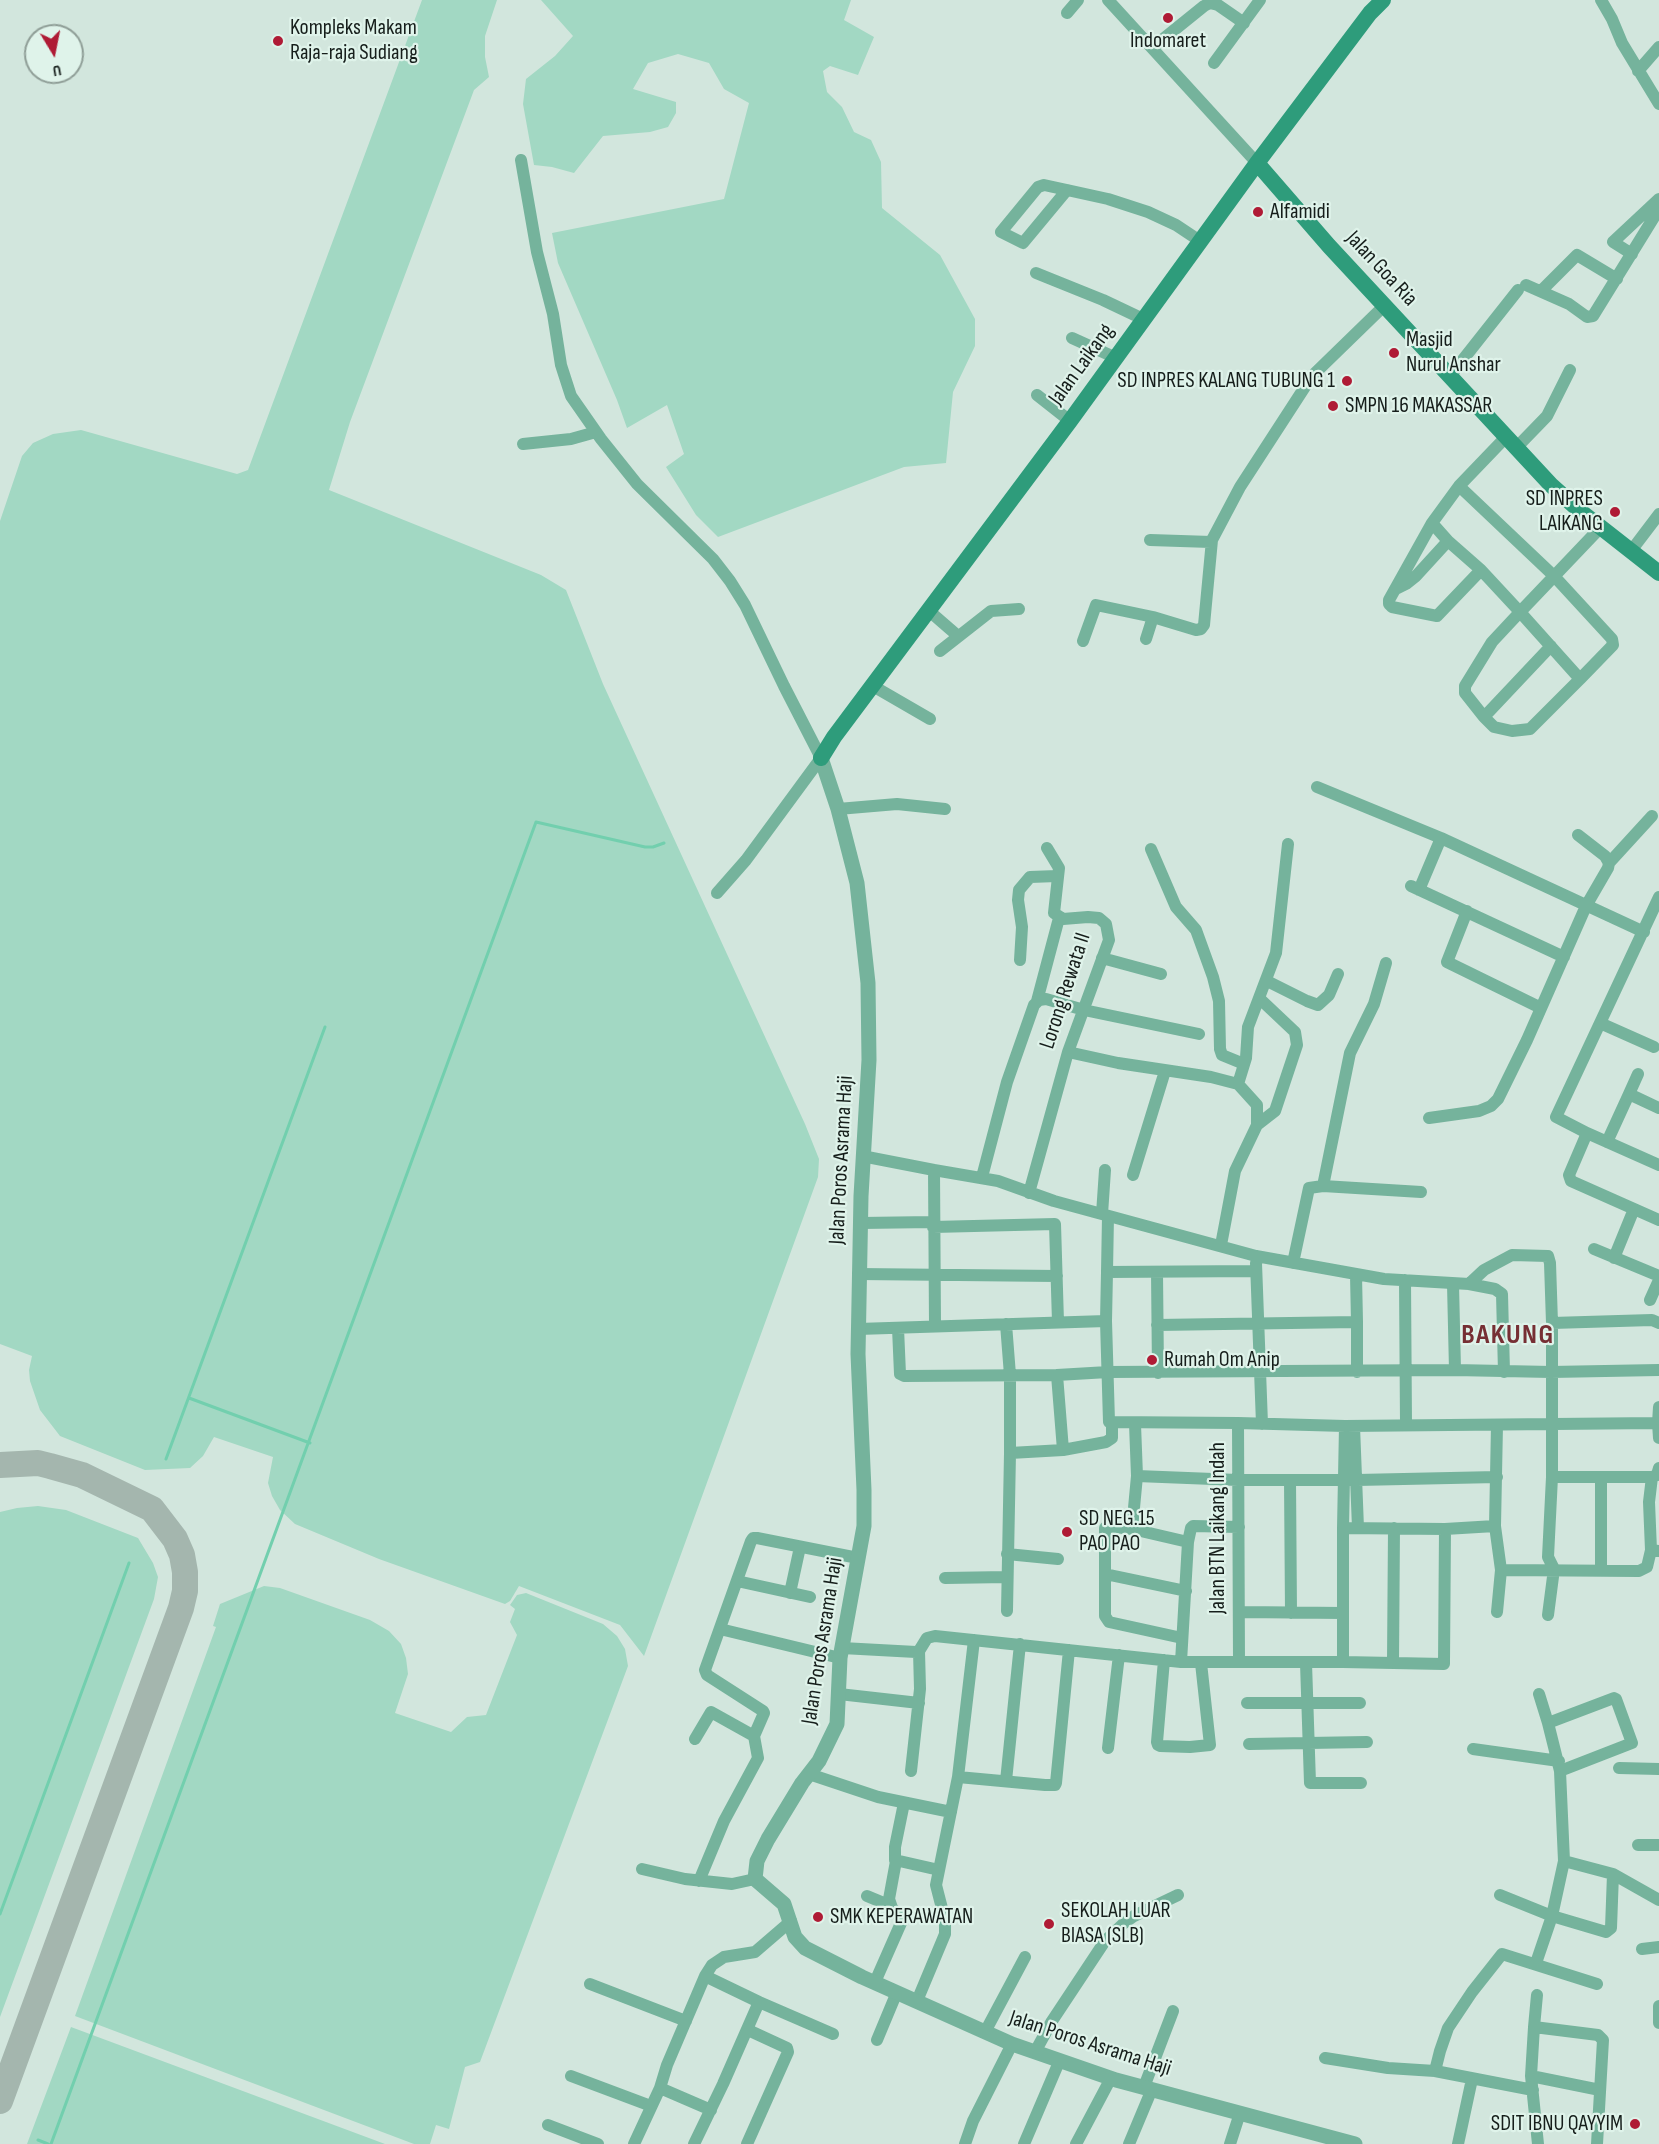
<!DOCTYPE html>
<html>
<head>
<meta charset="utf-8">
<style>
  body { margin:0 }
  #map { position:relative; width:1659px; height:2144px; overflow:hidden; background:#d2e6dd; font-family:"Sofia Sans Condensed",sans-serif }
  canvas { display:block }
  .north { position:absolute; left:24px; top:24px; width:60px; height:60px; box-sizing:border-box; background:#dff3ea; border:2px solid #8f9e97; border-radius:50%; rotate:170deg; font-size:16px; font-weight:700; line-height:24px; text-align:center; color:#161e1b }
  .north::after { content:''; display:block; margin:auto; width:21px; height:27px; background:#af1b35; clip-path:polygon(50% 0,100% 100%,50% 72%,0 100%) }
</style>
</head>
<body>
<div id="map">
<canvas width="1659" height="2144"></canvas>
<div class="north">U</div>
</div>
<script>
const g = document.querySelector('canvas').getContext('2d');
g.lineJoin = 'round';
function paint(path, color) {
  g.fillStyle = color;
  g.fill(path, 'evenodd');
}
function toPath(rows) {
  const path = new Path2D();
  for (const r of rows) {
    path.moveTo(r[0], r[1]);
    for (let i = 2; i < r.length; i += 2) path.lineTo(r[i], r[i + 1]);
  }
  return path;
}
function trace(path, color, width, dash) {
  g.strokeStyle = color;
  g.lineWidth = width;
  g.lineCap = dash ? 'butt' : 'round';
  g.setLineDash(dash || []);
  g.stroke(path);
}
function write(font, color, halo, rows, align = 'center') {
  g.font = font + ' "Sofia Sans Condensed",sans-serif';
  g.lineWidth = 4.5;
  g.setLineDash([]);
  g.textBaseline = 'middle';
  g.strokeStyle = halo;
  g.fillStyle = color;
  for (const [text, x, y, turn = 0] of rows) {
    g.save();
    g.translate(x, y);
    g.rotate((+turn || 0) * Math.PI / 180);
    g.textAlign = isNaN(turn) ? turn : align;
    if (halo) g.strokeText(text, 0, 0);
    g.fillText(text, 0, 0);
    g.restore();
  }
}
const green = toPath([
  [422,0,497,0,485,36,485,57,489,77,474,90,350,422,329,490,541,575,566,590,603,684,805,1124,819,1159,818,1177,644,1656,620,1625,519,1586,510,1601,505,1604,379,1559,295,1524,280,1510,272,1496,268,1483,273,1457,214,1437,203,1456,190,1468,145,1470,60,1436,40,1410,30,1381,29,1370,32,1356,0,1344,0,521,22,456,33,443,53,434,81,430,237,474,248,470],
  [541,0,851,0,844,20,874,37,858,75,830,66,823,71,827,92,842,107,854,132,871,140,881,162,882,208,940,255,975,319,975,346,953,392,946,463,904,467,718,537,696,515,666,467,684,454,667,405,627,428,617,400,558,263,552,233,724,199,749,103,724,89,709,63,678,54,648,63,633,89,676,102,676,113,668,127,650,132,603,136,574,173,552,167,534,165,523,104,526,79,555,56,573,36],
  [38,1506,66,1510,138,1538,153,1563,158,1577,154,1599,0,2017,0,1512,17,1508],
  [264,1586,280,1588,370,1620,389,1631,401,1644,406,1658,408,1674,395,1713,451,1732,467,1717,486,1715,517,1635,510,1622,515,1609,510,1605,517,1595,526,1593,603,1624,617,1636,625,1649,628,1666,480,2062,465,2067,449,2129,436,2125,430,2144,414,2144,75,2016,216,1627,213,1626,220,1604],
  [71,2027,385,2144,27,2144]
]);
const stream = toPath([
  [189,1398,310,1443],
  [166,1459,325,1027],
  [0,1914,129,1563],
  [38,2140,48,2144],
  [51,2144,536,822,645,847,653,847,664,843]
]);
const taxiway = toPath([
  [0,1465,38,1463,50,1466,82,1475,152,1509,175,1539,182,1555,185,1572,185,1591,181,1608,0,2101]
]);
const minor = toPath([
  [1108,0,1257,163],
  [1601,0,1612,19,1622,43,1659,104],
  [1067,13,1078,0],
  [1152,48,1204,6,1210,3,1218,5,1244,23],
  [1214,63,1260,0],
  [1638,71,1659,47],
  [521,160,537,252,553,314,561,365,571,396,601,439,637,484,713,559,730,581,745,605,784,686,821,758,746,860,717,893],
  [1067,190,1023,243,1001,232,1038,187,1044,185,1067,190,1108,199,1148,212,1176,225,1200,241],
  [1632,254,1613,242,1659,199],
  [1036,273,1103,300,1143,319],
  [1526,285,1569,304,1587,317,1593,316,1659,209],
  [1542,290,1577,255,1617,279],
  [1072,338,1114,357],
  [1450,376,1518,290],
  [1037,395,1070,421],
  [523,444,571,439,596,432],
  [1516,448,1547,416,1570,370],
  [1459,486,1554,576,1612,639,1613,645,1580,679],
  [1432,523,1448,541,1481,570,1520,612,1492,642,1465,686,1465,693,1484,717],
  [1150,540,1211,542],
  [1631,551,1659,514],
  [1481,570,1437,616,1392,607,1389,604,1389,600,1432,523,1459,486,1506,437],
  [1396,589,1406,584,1416,576,1448,541],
  [928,610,958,636],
  [1146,639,1153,617,1196,630,1201,629,1204,625,1212,540,1240,487,1312,376,1384,306],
  [1083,641,1096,605,1153,617],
  [1551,646,1484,717,1494,727,1512,731,1530,729,1580,679,1520,612,1601,527],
  [940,651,991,611,1019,609],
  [873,686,930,719],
  [1317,787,1441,838,1644,932],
  [838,809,897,804,945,809],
  [1151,849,1176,907,1196,930,1213,977,1219,1001,1220,1049,1222,1055,1244,1064],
  [1609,863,1652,816],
  [1411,886,1564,957],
  [1419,890,1441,838],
  [1659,897,1556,1117,1587,1133,1569,1175,1571,1181,1659,1220],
  [1467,911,1447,962,1541,1008],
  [1102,958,1161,974],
  [1020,960,1022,927,1018,900,1019,890,1030,877,1057,876],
  [1267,981,1307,1001,1318,1005,1329,995,1338,974],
  [1037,1001,1059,918],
  [1600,1023,1654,1047],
  [1068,1052,1118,1063,1211,1077,1238,1084,1246,1058,1248,1027,1276,953,1288,844],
  [1629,1094,1638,1074],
  [1429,1118,1479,1111,1491,1106,1498,1099,1527,1040,1586,906,1608,868,1609,863,1605,856,1578,835],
  [1257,1125,1275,1111,1297,1045,1295,1032,1259,998],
  [1587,1133,1659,1165],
  [1607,1142,1629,1094,1659,1108],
  [862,1156,934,1170],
  [1133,1175,1165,1071],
  [982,1177,1007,1082,1034,1005,1039,1000,1046,999,1084,1010,1199,1034],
  [1323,1186,1350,1053,1374,1004,1386,963],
  [1029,1193,1068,1052,1109,940,1106,924,1099,918,1088,917,1063,919,1054,913,1059,868,1047,848],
  [1102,1214,1105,1170],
  [861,1223,933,1222],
  [933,1227,1055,1224,1058,1322],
  [1221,1245,1235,1171,1257,1125,1257,1105,1238,1084],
  [1594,1249,1659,1276],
  [1614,1258,1634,1209],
  [1256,1263,1262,1424],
  [1293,1263,1309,1188,1323,1186,1421,1192],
  [1107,1272,1108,1216],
  [1157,1272,1158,1373],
  [858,1274,1057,1276],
  [1356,1275,1357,1322],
  [1405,1280,1406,1424],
  [1453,1284,1455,1370],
  [1469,1284,1495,1289,1502,1294,1504,1372],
  [1650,1300,1659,1280],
  [1106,1321,1107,1272,1256,1271],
  [1552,1323,1652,1320,1659,1323],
  [1006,1324,1010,1375,1010,1453,1007,1611],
  [935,1325,934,1170,998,1181,1054,1201,1256,1256,1384,1279,1469,1284,1484,1270,1512,1255,1548,1256,1550,1263,1552,1323,1552,1477,1548,1557,1554,1569,1548,1615],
  [1157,1325,1357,1322,1357,1372],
  [898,1328,900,1374,904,1376,1057,1375],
  [858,1329,1106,1321,1109,1422,1238,1423],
  [1658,1423,1659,1438],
  [1135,1424,1137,1476,1132,1529,1107,1526,1105,1528,1105,1616,1109,1622,1182,1638],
  [1497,1425,1495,1526,1501,1570,1497,1612],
  [1354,1426,1358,1528],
  [1063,1450,1057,1375,1108,1372,1455,1370,1551,1372,1659,1370],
  [1010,1453,1063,1450,1106,1442,1112,1438,1112,1424],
  [1137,1476,1238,1480,1357,1480,1497,1477],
  [1552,1477,1652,1477,1649,1502,1651,1550],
  [1652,1477,1657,1475,1659,1468],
  [1601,1478,1601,1570],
  [1290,1480,1291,1613],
  [1343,1528,1345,1426],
  [1132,1529,1188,1542],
  [1007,1554,1058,1559],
  [1501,1570,1639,1571,1647,1567,1651,1550,1658,1551],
  [1105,1574,1186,1591],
  [945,1578,1007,1577],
  [737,1581,810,1597],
  [790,1593,800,1547],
  [1240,1612,1343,1613],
  [720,1629,840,1658],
  [842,1648,916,1652,919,1651,927,1638,935,1636,1181,1662,1239,1662,1238,1423,1345,1426,1658,1423,1659,1407],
  [1164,1660,1157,1742,1158,1745,1160,1746,1190,1747,1210,1745,1201,1663],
  [1181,1662,1188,1542,1191,1528,1193,1526,1239,1527],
  [1239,1662,1343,1662,1343,1528,1445,1529,1495,1526],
  [1343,1662,1444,1664,1445,1529],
  [1393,1662,1394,1528],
  [1306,1663,1310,1783,1361,1783],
  [839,1694,919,1703],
  [1539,1694,1548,1723],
  [1247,1703,1360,1703],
  [695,1739,711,1712,754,1736],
  [1249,1744,1367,1742],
  [1108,1748,1119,1655],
  [1473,1749,1559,1761],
  [1619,1768,1659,1769],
  [911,1771,920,1689,919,1651],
  [809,1774,878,1797,951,1812],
  [958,1777,974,1640],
  [1006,1781,1020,1644],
  [904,1803,895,1847,895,1860,939,1870],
  [1638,1845,1659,1845],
  [1564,1861,1613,1874,1659,1900],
  [642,1869,685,1879,732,1884,755,1879],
  [699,1881,724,1821,758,1758,754,1736,764,1713,763,1711,707,1675,705,1670,751,1541,753,1538,757,1538,858,1558],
  [1500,1895,1552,1916,1606,1932,1611,1928,1613,1874],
  [867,1896,891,1906],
  [1642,1949,1659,1947],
  [1536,1963,1552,1916,1564,1861,1560,1771,1548,1723,1614,1698,1616,1699,1632,1743,1560,1771],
  [875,1982,901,1923,899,1915,892,1908,889,1899,896,1861],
  [590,1984,686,2021],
  [917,2001,945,1934,945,1920,936,1885,958,1777,1045,1785,1055,1785,1056,1783,1069,1650],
  [759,2002,833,2034],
  [1659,2006,1659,2023],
  [1534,2027,1537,1995],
  [985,2032,1025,1957],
  [877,2040,897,1992],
  [1035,2052,1052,2021,1105,1941,1123,1924,1134,1916,1178,1895],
  [1325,2058,1388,2068,1435,2071,1533,2090],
  [1435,2071,1440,2051,1448,2028,1472,1992,1502,1954,1597,1984],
  [571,2076,651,2106],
  [1531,2076,1600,2090],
  [1144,2087,1173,2011],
  [660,2088,711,2110],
  [548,2125,598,2144],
  [634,2144,660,2088,667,2065,705,1976,712,1965,724,1957,755,1952,791,1921],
  [694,2144,723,2084,759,2002,705,1976],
  [747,2144,788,2052,787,2048,748,2030],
  [965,2144,973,2121,1012,2044],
  [1024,2144,1059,2062],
  [1076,2144,1111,2078],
  [1129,2144,1152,2089],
  [1230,2144,1240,2113],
  [1458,2144,1472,2079],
  [1538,2144,1531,2076,1534,2027,1598,2035,1603,2040,1597,2144]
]);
const tertiary = toPath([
  [821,758,838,809,857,883,868,983,869,1060,861,1196,858,1354,864,1490,864,1526,840,1658,837,1724,819,1761,802,1783,768,1839,757,1861,755,1879,784,1904,795,1937,805,1948,862,1977,1012,2044,1116,2080,1355,2144]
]);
const secondary = toPath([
  [1257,163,1329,246,1551,485,1580,511,1659,573],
  [821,758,834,737,1070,421,1257,163,1370,13,1383,0]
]);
const markers = [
  [1168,18,6,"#af1b35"],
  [278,41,6,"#af1b35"],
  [1258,212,6,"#af1b35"],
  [1394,353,6,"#af1b35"],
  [1347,381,6,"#af1b35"],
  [1333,406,6,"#af1b35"],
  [1615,512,6,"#af1b35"],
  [1152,1360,6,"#af1b35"],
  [1067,1532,6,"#af1b35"],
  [818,1917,6,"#af1b35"],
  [1049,1924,6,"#af1b35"],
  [1635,2124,6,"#af1b35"]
];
const poiNames = [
  ["Kompleks Makam",290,28],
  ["Raja-raja Sudiang",290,53],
  ["Indomaret",1168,41,"center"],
  ["Alfamidi",1270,212],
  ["Masjid",1406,340],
  ["Nurul Anshar",1406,365],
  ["SD INPRES KALANG TUBUNG 1",1335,381,"right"],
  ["SMPN 16 MAKASSAR",1345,406],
  ["SD INPRES",1603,499,"right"],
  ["LAIKANG",1603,524,"right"],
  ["Rumah Om Anip",1164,1360],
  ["SD NEG.15",1079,1519],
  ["PAO PAO",1079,1544],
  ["SEKOLAH LUAR",1061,1911],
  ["BIASA (SLB)",1061,1936],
  ["SMK KEPERAWATAN",830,1917],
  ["SDIT IBNU QAYYIM",1623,2124,"right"]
];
const streetNames = [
  ["Jalan Goa Ria",1381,269,47],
  ["Jalan Laikang",1082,365,-54],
  ["Lorong Rewata II",1066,991,-72],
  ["Jalan Poros Asrama Haji",842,1160,-87],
  ["Jalan BTN Laikang Indah",1218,1528,-90],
  ["Jalan Poros Asrama Haji",823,1641,-81],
  ["Jalan Poros Asrama Haji",1090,2044,18]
];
const districtNames = [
  ["BAKUNG",1508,1336]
];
paint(green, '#a2d8c3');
trace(stream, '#72cfae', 3);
trace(taxiway, '#a4b6ae', 26);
trace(minor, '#75b39c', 12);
trace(tertiary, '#75b39c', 15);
trace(secondary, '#2e9c7b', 16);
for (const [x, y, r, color] of markers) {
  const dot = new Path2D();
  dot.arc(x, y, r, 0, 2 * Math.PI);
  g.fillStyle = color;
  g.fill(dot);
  trace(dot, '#dff3ea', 2);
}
write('22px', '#161e1b', '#dff3ea', poiNames, 'left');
write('22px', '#161e1b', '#dff3ea', streetNames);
g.letterSpacing = '1.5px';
write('bold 28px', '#762f34', '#dff3ea', districtNames);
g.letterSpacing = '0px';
</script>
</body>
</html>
